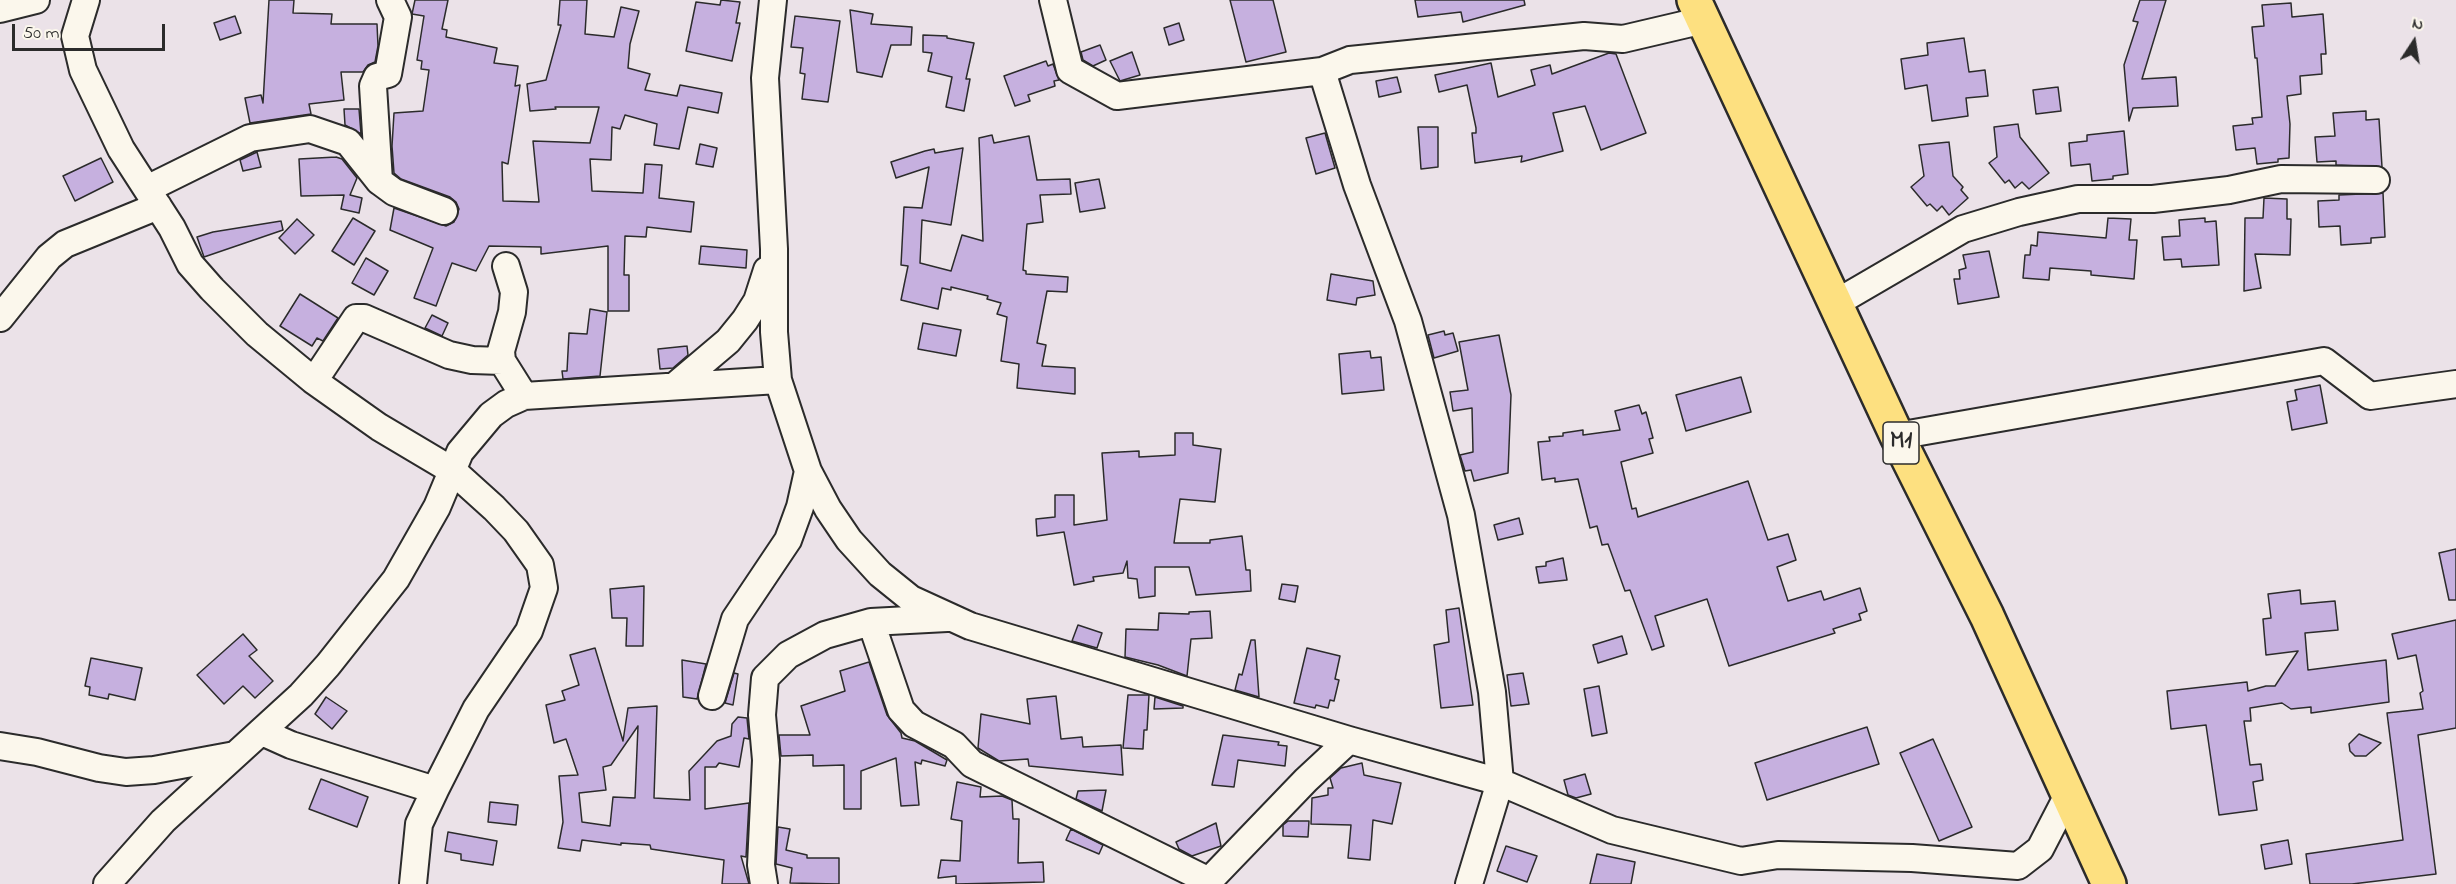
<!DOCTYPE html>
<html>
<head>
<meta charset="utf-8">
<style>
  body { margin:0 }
  #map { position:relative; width:2456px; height:884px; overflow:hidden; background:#ebe2e8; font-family:"Indie Flower",sans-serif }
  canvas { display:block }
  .north { position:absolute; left:2384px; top:12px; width:60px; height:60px; -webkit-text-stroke:4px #fbf7ec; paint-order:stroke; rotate:12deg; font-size:16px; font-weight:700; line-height:24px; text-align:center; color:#2b2b2b }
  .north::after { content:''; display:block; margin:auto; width:21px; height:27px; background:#2b2b2b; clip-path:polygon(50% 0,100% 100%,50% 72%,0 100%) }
  .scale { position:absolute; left:12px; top:24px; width:153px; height:27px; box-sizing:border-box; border:3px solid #2b2b2b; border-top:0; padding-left:8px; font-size:18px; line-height:21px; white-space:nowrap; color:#2b2b2b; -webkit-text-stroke:4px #fbf7ec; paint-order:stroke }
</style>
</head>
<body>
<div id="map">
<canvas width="2456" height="884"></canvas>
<div class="north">N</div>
<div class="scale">50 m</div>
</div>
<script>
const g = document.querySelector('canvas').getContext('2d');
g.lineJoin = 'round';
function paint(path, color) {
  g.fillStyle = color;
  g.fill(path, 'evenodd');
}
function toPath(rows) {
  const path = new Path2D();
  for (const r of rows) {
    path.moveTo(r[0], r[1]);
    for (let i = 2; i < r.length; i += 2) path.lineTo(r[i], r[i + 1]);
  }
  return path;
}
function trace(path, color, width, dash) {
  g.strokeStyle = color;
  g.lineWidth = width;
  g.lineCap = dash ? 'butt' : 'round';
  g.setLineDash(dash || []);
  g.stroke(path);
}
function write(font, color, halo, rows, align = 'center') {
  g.font = font + ' "Indie Flower",sans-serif';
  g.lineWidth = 4.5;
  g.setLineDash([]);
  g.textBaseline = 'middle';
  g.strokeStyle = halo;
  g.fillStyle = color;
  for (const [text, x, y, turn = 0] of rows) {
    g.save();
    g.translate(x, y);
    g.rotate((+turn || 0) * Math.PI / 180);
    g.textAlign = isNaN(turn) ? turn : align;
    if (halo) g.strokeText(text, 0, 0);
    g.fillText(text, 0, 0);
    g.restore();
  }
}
const building = toPath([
  [269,0,294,0,293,13,332,14,331,24,377,24,378,46,375,62,368,65,363,72,341,72,344,100,309,104,311,114,250,123,245,98,261,95,263,103,269,0],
  [415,0,448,0,442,29,447,30,446,37,497,48,494,63,518,66,515,86,520,85,508,164,502,162,503,201,539,202,533,141,590,143,599,107,555,107,556,109,530,111,527,84,546,80,561,25,558,25,560,0,587,0,585,34,614,37,621,7,639,11,630,44,628,68,650,74,645,90,677,96,680,85,722,93,718,113,688,107,679,149,654,145,657,124,625,115,620,129,612,127,611,160,590,159,592,191,643,193,645,164,662,165,659,198,694,202,691,232,647,227,646,237,625,236,624,275,629,275,629,311,608,311,608,246,541,254,541,247,489,246,476,271,452,263,436,306,414,298,433,248,390,230,394,208,446,226,454,222,459,209,456,202,450,197,401,179,394,173,392,146,394,113,423,111,429,70,421,69,422,61,417,60,424,16,412,14,415,0],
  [721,0,740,2,736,23,740,23,732,61,686,51,696,2,720,5,721,0],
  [1230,0,1273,0,1286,52,1246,62,1230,0],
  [1415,0,1524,0,1525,5,1463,22,1461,12,1418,17,1415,0],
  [2140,0,2166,0,2142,79,2176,77,2178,106,2133,108,2129,121,2124,65,2138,22,2133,21,2140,0],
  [2291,3,2292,17,2323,14,2326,54,2321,54,2322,74,2300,76,2301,94,2287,96,2290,124,2289,158,2278,159,2278,162,2257,164,2255,148,2236,150,2233,126,2253,124,2252,118,2262,117,2257,58,2255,58,2252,27,2264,26,2262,5,2291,3],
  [850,10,873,14,871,24,912,27,911,45,891,45,882,77,857,72,850,10],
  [235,16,241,33,220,40,214,23,235,16],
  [795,16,840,21,828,102,802,99,805,74,800,73,803,48,791,47,795,16],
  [1179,23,1184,40,1169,45,1164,28,1179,23],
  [923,35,947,36,947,38,974,43,966,79,970,79,964,111,946,107,952,77,928,71,932,53,923,52,923,35],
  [1964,38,1969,72,1985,70,1988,96,1966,98,1968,116,1932,121,1927,85,1905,89,1901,59,1928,55,1927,43,1964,38],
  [1100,45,1106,60,1093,66,1083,60,1081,52,1100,45],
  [1132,52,1140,75,1120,81,1110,61,1132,52],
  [1609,53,1616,54,1646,133,1601,150,1585,106,1553,113,1563,151,1521,162,1522,156,1475,163,1472,133,1476,133,1476,128,1467,85,1439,92,1435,75,1491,63,1498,97,1535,85,1531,70,1550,65,1552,74,1609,53],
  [1046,61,1048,66,1053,64,1059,80,1054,81,1055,86,1028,95,1030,101,1015,106,1004,76,1046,61],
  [1397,77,1401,92,1379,97,1376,81,1397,77],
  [2058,87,2061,111,2036,114,2033,90,2058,87],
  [344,109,359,109,361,134,345,125,344,109],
  [2366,111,2366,120,2379,119,2382,167,2336,165,2336,161,2317,162,2315,137,2335,136,2333,113,2366,111],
  [2018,124,2020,137,2049,173,2029,189,2022,182,2015,188,2009,180,2005,183,1989,163,1997,157,1994,127,2018,124],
  [1418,127,1438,127,1438,167,1421,169,1418,127],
  [2124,131,2128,174,2113,176,2113,179,2092,181,2090,164,2071,166,2069,143,2087,141,2087,135,2124,131],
  [1325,133,1335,168,1316,174,1306,138,1325,133],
  [992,135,994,143,1029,136,1037,180,1070,179,1071,194,1040,195,1043,222,1027,224,1023,270,1026,271,1026,274,1068,277,1067,292,1047,291,1037,343,1046,345,1042,366,1075,368,1075,394,1017,388,1019,364,1001,361,1007,317,997,314,1001,303,987,299,988,296,951,287,951,290,942,288,938,309,901,300,908,266,901,265,904,207,922,208,929,167,896,178,891,162,925,151,934,149,935,153,963,148,951,225,922,220,920,263,951,271,962,235,983,241,979,138,992,135],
  [1949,142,1953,176,1963,187,1961,190,1968,198,1949,215,1942,206,1937,211,1930,204,1927,206,1911,187,1924,176,1919,145,1949,142],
  [700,144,717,148,713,167,696,164,700,144],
  [257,152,261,167,243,171,240,160,257,152],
  [336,157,342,159,357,178,350,195,362,198,359,213,341,209,344,195,301,196,299,159,336,157],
  [101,158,113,182,75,201,63,176,101,158],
  [1099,179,1105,208,1080,212,1075,183,1099,179],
  [2383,193,2385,237,2371,238,2371,243,2341,245,2340,226,2319,227,2318,201,2339,200,2339,195,2383,193],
  [2264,198,2287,199,2287,219,2291,219,2290,255,2255,254,2261,288,2244,291,2245,218,2263,218,2264,198],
  [353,218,375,231,354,265,332,251,353,218],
  [2108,218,2131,219,2129,240,2137,240,2134,279,2091,275,2091,271,2050,268,2049,280,2023,278,2025,255,2030,255,2031,245,2037,246,2038,232,2106,238,2108,218],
  [2205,218,2205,222,2216,221,2219,265,2182,267,2181,259,2164,260,2162,237,2180,236,2179,220,2205,218],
  [297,219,314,235,295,254,279,238,297,219],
  [281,221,283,230,204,257,197,237,213,232,281,221],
  [701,246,747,250,746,268,699,264,701,246],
  [1989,251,1999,297,1958,304,1954,279,1960,279,1959,270,1966,268,1963,255,1989,251],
  [366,258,388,271,374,295,352,283,366,258],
  [1331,274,1373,281,1375,295,1357,298,1356,305,1327,300,1331,274],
  [300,294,338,318,323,341,317,338,312,346,280,326,300,294],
  [590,309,607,312,600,376,563,379,562,371,567,371,569,333,587,334,590,309],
  [432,315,448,323,442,336,425,328,432,315],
  [923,323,961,330,956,356,918,349,923,323],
  [1444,331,1445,335,1453,333,1458,351,1434,358,1428,335,1444,331],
  [1499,335,1511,395,1508,473,1474,481,1471,470,1465,471,1460,455,1473,452,1472,408,1453,411,1450,392,1468,390,1459,342,1499,335],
  [687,346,688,355,673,368,660,369,658,349,687,346],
  [1370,351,1371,358,1381,357,1384,390,1342,394,1339,354,1370,351],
  [1741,377,1751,412,1686,431,1676,395,1741,377],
  [2320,385,2327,423,2292,430,2287,402,2297,400,2295,390,2320,385],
  [1639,405,1642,414,1646,412,1653,438,1649,439,1653,453,1621,462,1632,509,1636,508,1638,517,1748,481,1768,540,1788,534,1796,560,1777,567,1788,601,1821,591,1824,600,1860,588,1867,611,1859,614,1861,620,1833,629,1835,633,1729,666,1707,599,1655,616,1664,646,1652,650,1630,590,1625,591,1608,544,1602,545,1597,526,1590,528,1578,479,1555,482,1555,478,1542,480,1538,442,1550,441,1549,437,1563,436,1563,433,1583,430,1583,435,1620,430,1615,411,1639,405],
  [1175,433,1193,433,1193,445,1221,449,1215,502,1180,499,1174,543,1210,543,1210,540,1242,536,1246,570,1250,570,1251,591,1196,595,1189,567,1155,567,1155,596,1139,598,1137,579,1128,578,1127,561,1123,573,1093,577,1094,581,1074,585,1064,532,1037,536,1036,519,1055,517,1055,495,1074,495,1074,525,1107,520,1102,453,1139,451,1139,457,1175,455,1175,433],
  [1519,518,1523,534,1498,540,1494,525,1519,518],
  [2456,549,2456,600,2449,600,2439,553,2456,549],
  [1563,558,1567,580,1539,583,1536,567,1546,566,1546,562,1563,558],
  [1282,584,1298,586,1295,602,1279,599,1282,584],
  [644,586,643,646,626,646,627,618,612,618,610,589,644,586],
  [2300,590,2301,604,2335,601,2338,630,2305,633,2308,670,2386,660,2389,702,2311,713,2311,707,2291,709,2282,703,2250,708,2251,721,2244,721,2250,765,2261,764,2263,780,2253,782,2257,810,2219,815,2206,725,2171,729,2167,691,2247,682,2248,691,2266,686,2275,686,2298,651,2266,655,2263,619,2271,618,2268,594,2300,590],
  [1459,608,1473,705,1441,708,1434,645,1449,642,1446,610,1459,608],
  [1210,611,1212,638,1191,639,1187,676,1158,665,1125,657,1126,629,1158,630,1159,613,1189,614,1189,612,1210,611],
  [2456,620,2456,728,2418,735,2436,874,2352,884,2310,884,2306,854,2403,840,2387,713,2423,709,2420,693,2423,691,2416,655,2398,659,2392,634,2456,620],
  [1078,625,1102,633,1097,648,1072,641,1078,625],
  [243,634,257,650,249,656,273,681,255,698,243,686,224,704,197,675,243,634],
  [1622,636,1627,654,1598,663,1593,645,1622,636],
  [1251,640,1255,640,1259,697,1235,690,1239,674,1242,675,1251,640],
  [595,648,623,741,628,708,657,706,654,798,690,800,689,771,717,741,731,736,732,724,738,717,747,718,749,739,744,738,739,767,719,763,716,767,705,767,705,809,749,803,746,857,741,856,749,884,722,884,724,860,651,849,650,845,621,843,621,845,582,840,580,851,558,848,563,822,559,776,578,775,566,739,554,743,546,705,565,700,562,691,579,685,570,655,595,648],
  [638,726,635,798,613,797,610,826,582,822,579,793,606,790,603,767,611,765,638,726],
  [1307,648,1340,656,1335,679,1339,680,1334,701,1330,700,1328,708,1316,705,1315,708,1294,703,1307,648],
  [91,658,142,668,135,700,109,694,108,699,89,695,90,687,85,686,91,658],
  [682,660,706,664,697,699,683,697,682,660],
  [869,662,887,715,901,733,902,738,915,741,947,760,945,766,922,760,921,764,915,762,919,805,901,806,896,758,861,771,861,809,844,809,844,765,813,766,813,755,781,756,779,735,810,735,801,706,845,691,840,671,869,662],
  [734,673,738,674,733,705,725,703,734,673],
  [1523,673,1529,704,1511,706,1507,675,1523,673],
  [1599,686,1607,733,1592,736,1584,689,1599,686],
  [1128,695,1149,695,1147,730,1144,730,1143,749,1123,748,1128,695],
  [1056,696,1061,739,1082,737,1083,747,1121,745,1123,775,1029,766,1028,759,999,761,978,748,981,714,1030,724,1027,699,1056,696],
  [326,697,347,711,332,729,315,714,326,697],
  [1155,697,1183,706,1183,708,1154,709,1155,697],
  [1867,727,1879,764,1767,800,1755,763,1867,727],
  [2359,734,2381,743,2366,756,2355,756,2350,751,2349,744,2359,734],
  [1223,735,1279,742,1278,745,1287,746,1285,766,1238,760,1234,787,1212,785,1223,735],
  [1933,739,1972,827,1939,841,1900,753,1933,739],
  [1362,763,1364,775,1401,783,1392,824,1373,820,1370,860,1348,858,1351,825,1311,824,1312,798,1328,795,1328,788,1333,788,1330,778,1341,768,1362,763],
  [1585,774,1591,794,1576,798,1568,795,1564,780,1585,774],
  [321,779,368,797,357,827,309,809,321,779],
  [957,782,981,787,980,797,1002,796,1012,800,1013,819,1019,819,1018,863,1043,862,1044,882,956,884,956,876,938,878,941,860,960,861,962,821,951,819,957,782],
  [1106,790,1102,811,1076,799,1078,791,1106,790],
  [490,802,518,805,516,825,488,822,490,802],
  [1288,821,1309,821,1308,837,1283,836,1283,825,1288,821],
  [1216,823,1221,846,1192,856,1179,849,1176,842,1216,823],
  [778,827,790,829,786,850,807,855,807,858,839,858,839,884,790,883,792,868,776,864,778,827],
  [1071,829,1103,845,1099,854,1066,840,1071,829],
  [448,832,497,841,493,865,461,860,461,854,445,851,448,832],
  [2288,840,2292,864,2265,869,2261,845,2288,840],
  [1506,846,1537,856,1527,882,1497,871,1506,846],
  [1597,854,1635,862,1631,884,1590,884,1597,854]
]);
const minor = toPath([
  [86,0,75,36,83,70,121,149,172,228,190,264,212,289,257,334,314,381,379,427,453,471,494,508,516,531,540,565,544,588,529,631,476,709,435,790],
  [773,0,765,78,774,249,774,332,778,380,808,471,828,509,849,540,880,574,911,599,970,626,1349,740,1500,782,1612,830,1741,861,1778,855,1912,858,2018,866,2040,849,2068,795],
  [1053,0,1070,70,1117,96,1322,71,1350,60,1584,36,1623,39,1704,20],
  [0,9,36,0],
  [1322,71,1357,185,1408,321,1461,515,1492,692,1500,782,1469,884],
  [379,181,373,86,377,77,388,74,398,17,390,0],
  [147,189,250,138,310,129,348,142,379,181,394,192,444,211],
  [506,266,514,292,512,312,501,351,502,361,524,396],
  [1836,303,1963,229,2019,212,2078,199,2153,199,2229,190,2281,179,2376,180],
  [0,318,49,257,65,244,158,206],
  [314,381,356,318,364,318,449,355,472,360,502,361],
  [676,385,728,341,745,320,757,301,767,270],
  [1897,436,2324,361,2370,396,2456,384],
  [871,622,901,710,914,724,954,745,972,764,1209,881],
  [712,696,735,619,788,540,800,507,808,471],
  [262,732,291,745,435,790,419,824,413,884],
  [0,746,37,752,99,768,126,772,154,770,235,755],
  [107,884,163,821,301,695,328,665,396,579,437,507,460,452,491,415,506,404,524,396,778,380],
  [764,884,761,865,766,760,762,715,765,678,788,655,825,635,871,622,947,618],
  [1206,884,1306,780,1349,740]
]);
const highway = toPath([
  [1694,0,1897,436,1987,616,2109,884]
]);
const shields = [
  [1901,443,36]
];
const shieldNames = [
  ["M1",1901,443]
];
paint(building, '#c6b0df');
trace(building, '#2b2b2b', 1.5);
trace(minor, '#2b2b2b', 30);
trace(highway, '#2b2b2b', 38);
trace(minor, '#fbf7ec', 26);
trace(highway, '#fde080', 33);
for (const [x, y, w] of shields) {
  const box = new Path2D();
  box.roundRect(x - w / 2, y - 21, w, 42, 4.5);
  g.fillStyle = '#fbf7ec';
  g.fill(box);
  trace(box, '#2b2b2b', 1.5);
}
write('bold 24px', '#2b2b2b', null, shieldNames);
</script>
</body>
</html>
